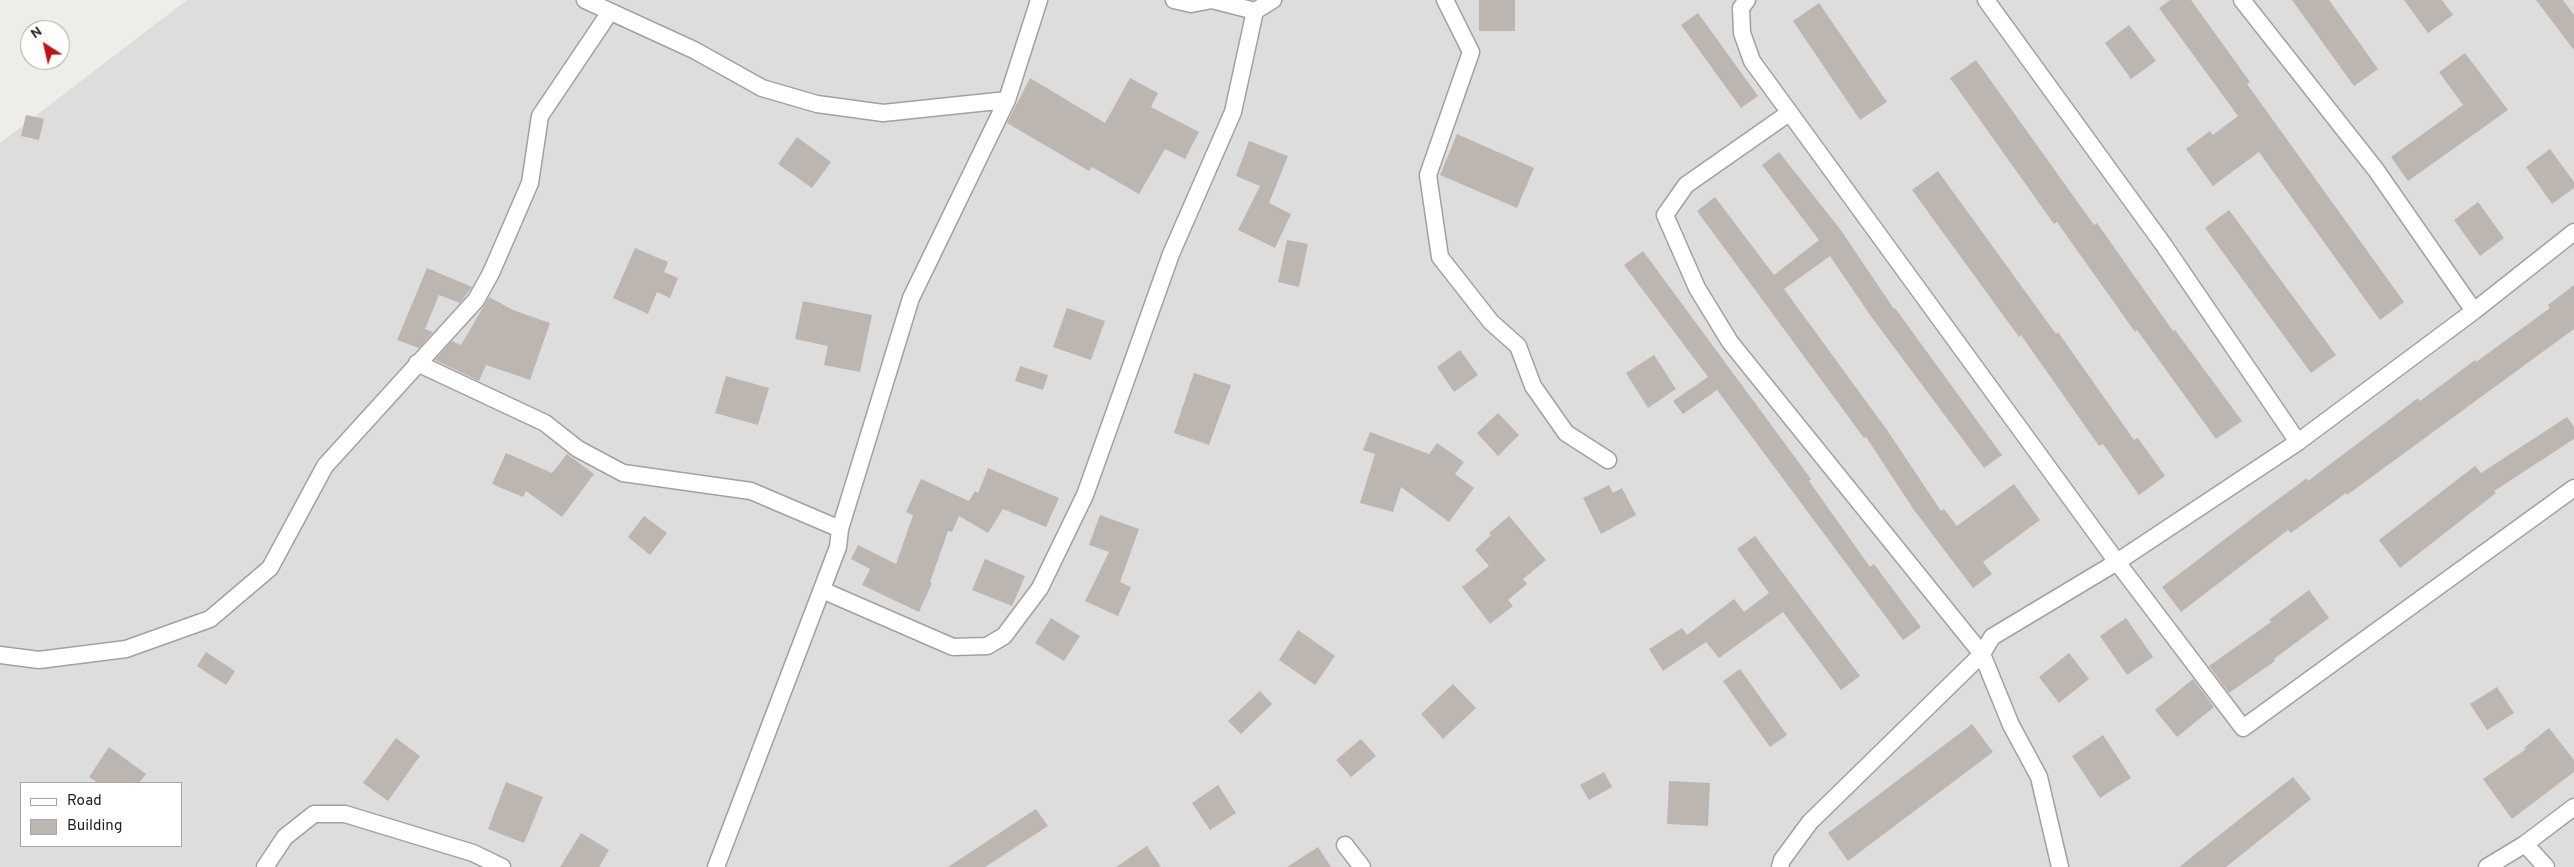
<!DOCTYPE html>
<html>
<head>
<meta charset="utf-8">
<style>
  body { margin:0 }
  #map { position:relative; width:2574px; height:867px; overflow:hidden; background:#efede7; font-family:Overpass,sans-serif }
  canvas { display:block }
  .legend { position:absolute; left:20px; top:782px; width:162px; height:65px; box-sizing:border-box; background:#fff; border:1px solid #a6a6a6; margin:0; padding:6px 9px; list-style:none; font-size:15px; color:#202020 }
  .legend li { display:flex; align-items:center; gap:10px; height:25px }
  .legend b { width:25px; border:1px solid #a6a6a6 }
  .north { position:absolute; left:20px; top:20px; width:50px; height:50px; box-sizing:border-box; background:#fff; border:1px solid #a6a6a6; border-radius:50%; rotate:325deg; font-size:14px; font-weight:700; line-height:20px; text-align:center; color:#202020 }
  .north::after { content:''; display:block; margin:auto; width:18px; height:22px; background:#be1312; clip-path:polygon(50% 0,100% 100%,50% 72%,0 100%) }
</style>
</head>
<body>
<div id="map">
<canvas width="2574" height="867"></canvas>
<ul class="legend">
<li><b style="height:6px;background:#fff"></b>Road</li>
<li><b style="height:14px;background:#bdb6b0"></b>Building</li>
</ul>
<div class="north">N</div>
</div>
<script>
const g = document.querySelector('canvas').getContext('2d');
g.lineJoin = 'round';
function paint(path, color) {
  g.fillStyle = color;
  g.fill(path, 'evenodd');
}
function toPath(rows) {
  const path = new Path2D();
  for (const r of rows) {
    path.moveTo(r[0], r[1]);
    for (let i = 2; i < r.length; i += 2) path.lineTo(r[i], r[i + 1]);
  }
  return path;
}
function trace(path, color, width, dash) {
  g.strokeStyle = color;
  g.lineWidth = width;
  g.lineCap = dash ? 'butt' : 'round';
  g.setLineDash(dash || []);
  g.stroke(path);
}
const residential = toPath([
  [187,0,2574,0,2574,867,0,867,0,143],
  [21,783,181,783,181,846,21,846]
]);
const building = toPath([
  [1479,0,1515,0,1515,31,1479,31],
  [2170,0,2191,0,2250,82,2247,84,2404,302,2380,320,2259,152,2213,186,2186,149,2210,131,2213,135,2238,116,2159,8],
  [2292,0,2329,0,2378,69,2354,86],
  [2404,0,2442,0,2453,15,2428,33],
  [2536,0,2563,0,2574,15,2574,50],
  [1819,3,1887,102,1860,120,1793,21],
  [1698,13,1758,96,1741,108,1681,25],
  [2129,25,2156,61,2131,79,2105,43],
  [2465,53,2508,110,2408,181,2391,157,2463,105,2439,72],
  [1976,60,2094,225,2097,223,2173,331,2175,330,2242,421,2216,439,2137,330,2135,332,2057,222,2054,224,1950,78],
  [1030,78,1105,123,1130,78,1158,93,1151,107,1199,132,1185,159,1165,149,1139,194,1092,167,1089,171,1007,123],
  [26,115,44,119,39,140,21,136],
  [1457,134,1534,168,1517,208,1440,175],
  [797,137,831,162,812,188,778,164],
  [1249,141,1288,156,1269,203,1291,214,1275,248,1238,230,1260,186,1236,176],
  [2550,149,2574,182,2574,188,2552,204,2526,167],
  [1779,152,1840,229,1894,309,1895,308,2002,455,1984,468,1870,315,1830,256,1784,289,1887,430,1941,511,1944,509,1957,526,2014,484,2040,520,1983,562,1992,574,1973,588,1914,510,1866,437,1864,438,1697,211,1715,197,1774,275,1819,240,1762,165],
  [1938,171,2056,334,2058,332,2134,440,2138,438,2165,476,2139,495,2103,444,2099,446,2021,335,2019,337,1912,190],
  [2478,202,2504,238,2480,256,2454,220],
  [2229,210,2336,355,2311,373,2205,228],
  [1287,240,1308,244,1299,287,1278,282],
  [635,248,668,262,664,272,678,278,670,298,657,292,648,314,613,298],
  [1643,251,1811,479,1809,481,1870,567,1874,564,1921,627,1903,640,1717,390,1683,414,1673,401,1708,377,1624,265],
  [427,268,472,287,460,303,439,295,425,329,433,332,419,348,397,340],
  [2574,285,2574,329,2347,495,2346,493,2291,533,2288,530,2181,612,2162,587,2254,517,2307,478,2308,481,2418,398,2420,401,2475,360,2476,362,2550,308,2548,305],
  [489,297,513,310,550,323,530,380,486,365,479,381,435,360,452,341,461,345],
  [803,301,872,315,860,372,824,365,828,346,795,339],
  [1067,308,1105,321,1091,360,1053,347],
  [1460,350,1478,375,1454,392,1437,367],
  [1654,355,1676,389,1648,408,1626,373],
  [1020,366,1048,375,1043,390,1015,381],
  [1194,373,1231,385,1209,445,1174,433],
  [726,376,769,388,758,425,715,413],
  [1498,413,1519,435,1498,456,1477,433],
  [2567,417,2574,427,2574,439,2494,491,2496,493,2400,568,2379,540,2475,466,2481,473],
  [1370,432,1429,454,1437,443,1464,462,1455,474,1474,488,1449,522,1401,487,1393,512,1360,503,1375,454,1363,450],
  [506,453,552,473,567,454,594,474,562,517,526,491,523,497,492,484],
  [988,468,1059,498,1046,527,1003,509,988,533,959,516,952,532,948,531,930,582,932,583,919,612,862,585,870,569,851,559,858,545,896,564,913,515,906,512,921,479,969,501,975,491,978,493],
  [1609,485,1613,493,1622,488,1636,515,1601,534,1583,498],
  [1100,515,1139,529,1120,582,1131,587,1118,616,1085,601,1109,552,1089,545],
  [644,516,667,533,650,555,628,537],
  [1509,516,1546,560,1523,579,1527,584,1508,600,1513,606,1490,624,1462,587,1489,566,1475,550,1491,535,1489,533],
  [1755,536,1860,676,1841,690,1783,612,1719,658,1706,642,1663,671,1649,649,1682,628,1687,635,1734,599,1744,612,1769,593,1737,549],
  [985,559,1025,576,1012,606,972,590],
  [2309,590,2329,618,2274,659,2275,661,2229,693,2209,666,2271,622,2269,620],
  [1051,618,1080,636,1064,661,1035,643],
  [2126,618,2153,657,2127,675,2100,636],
  [1298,630,1335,656,1315,685,1279,660],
  [206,652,235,671,226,685,197,666],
  [2069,653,2089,679,2059,703,2039,677],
  [1740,669,1787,735,1770,747,1723,681],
  [2193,679,2214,707,2177,737,2155,710],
  [1453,684,1476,708,1443,739,1421,714],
  [2497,687,2514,713,2487,730,2470,704],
  [1260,691,1272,704,1241,734,1228,721],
  [1972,724,1993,752,1848,861,1828,833],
  [2549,728,2574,760,2574,772,2512,819,2483,779,2526,749,2524,748],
  [2103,735,2131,778,2100,798,2072,756],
  [396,738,420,756,388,801,363,783],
  [1361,739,1376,756,1351,777,1336,760],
  [109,747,146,774,139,783,98,783,89,777],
  [1604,772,1612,787,1589,800,1580,785],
  [2293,777,2311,799,2226,867,2179,867],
  [1669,781,1710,783,1708,826,1667,824],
  [506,782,543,797,524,843,488,829],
  [1218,785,1236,813,1210,830,1192,803],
  [1036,809,1048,826,985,867,948,867],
  [581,833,609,850,599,867,560,867],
  [1147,846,1161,867,1116,867],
  [1318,847,1331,867,1287,867]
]);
const minor = toPath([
  [585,0,694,50,762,88,817,104,883,113,1007,100],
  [1174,0,1191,4,1212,0,1255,11],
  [1445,0,1471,52,1428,175,1440,257,1491,322,1518,346,1533,386,1566,433,1608,460],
  [1747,0,1741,8,1742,33,1752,61,2117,562,2243,728,2574,488],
  [1986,0,2163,244,2298,442],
  [2242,0,2376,170,2474,311],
  [417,363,545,423,578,449,623,473,751,491,840,529],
  [822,590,953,647,987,646,1004,636,1040,588,1085,495,1171,254,1233,112,1255,11,1273,0],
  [0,655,39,660,126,649,210,619,270,568,325,466,476,300,491,273,530,183,540,116,610,12],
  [2525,844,2546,867],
  [1345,845,1362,867],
  [265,867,285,837,314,814,345,814,473,853,502,867],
  [716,867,838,547,840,529,911,298,1007,100,1039,0],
  [1780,867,1782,860,1810,822,1982,654,1730,342,1697,288,1665,215,1686,185,1789,113],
  [2060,867,2039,777,2011,725,1982,654,1992,637,2117,562,2298,442,2474,311,2574,232],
  [2487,867,2525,844,2574,807]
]);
paint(residential, '#dedddd');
paint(building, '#bdb6b0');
trace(minor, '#a1a1a1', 19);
trace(minor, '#fff', 16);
</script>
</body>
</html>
